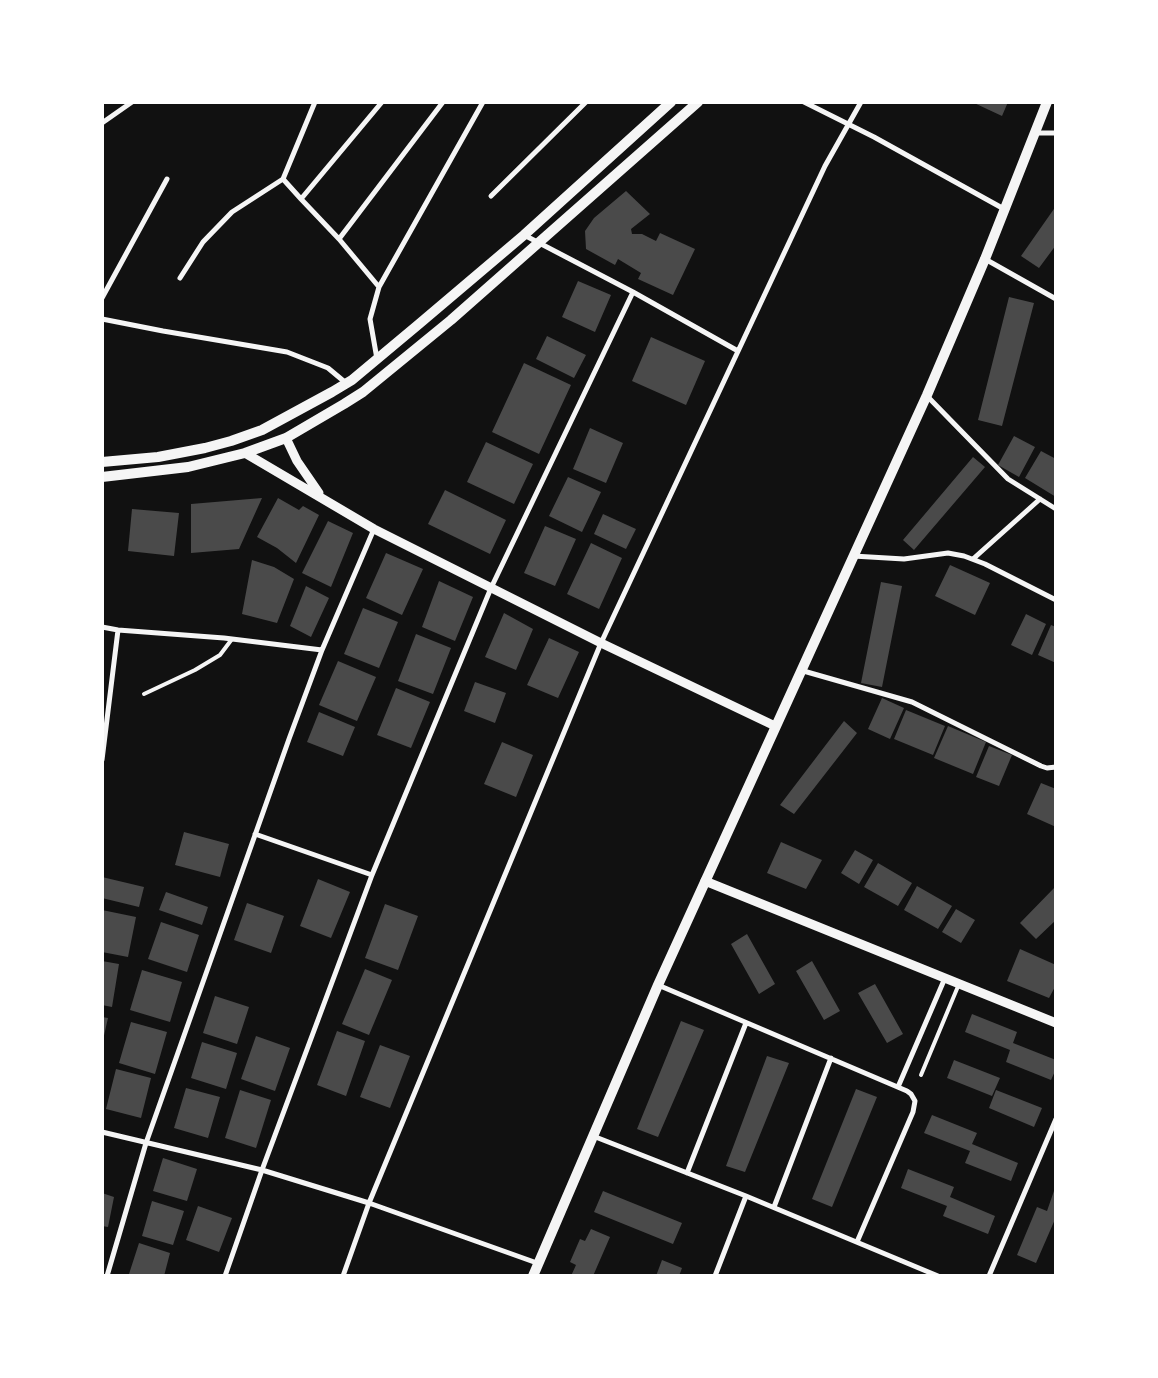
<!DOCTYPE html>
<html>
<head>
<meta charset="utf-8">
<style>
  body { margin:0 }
  #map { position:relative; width:1158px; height:1378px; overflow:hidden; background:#111; font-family:"Noto Serif",serif }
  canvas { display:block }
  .frame { position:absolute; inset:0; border:104px solid #fff; pointer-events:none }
</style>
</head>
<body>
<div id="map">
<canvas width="1158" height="1378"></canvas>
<div class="frame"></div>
</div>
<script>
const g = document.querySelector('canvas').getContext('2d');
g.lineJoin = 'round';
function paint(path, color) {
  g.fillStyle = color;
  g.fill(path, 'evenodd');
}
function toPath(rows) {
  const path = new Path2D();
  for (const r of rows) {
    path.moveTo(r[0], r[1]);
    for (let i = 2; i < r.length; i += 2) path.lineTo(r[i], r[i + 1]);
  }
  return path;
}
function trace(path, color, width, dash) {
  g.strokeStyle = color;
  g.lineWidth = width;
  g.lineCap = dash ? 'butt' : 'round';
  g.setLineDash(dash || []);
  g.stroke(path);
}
const building = toPath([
  [972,102,1008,102,1002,116],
  [626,191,650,214,631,229,632,234,642,234,656,241,660,233,695,249,673,295,638,279,641,273,618,259,615,265,586,249,585,231,594,218],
  [1056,206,1056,245,1039,268,1021,256],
  [578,281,611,295,595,332,562,317],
  [1009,297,1034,303,1002,426,978,420],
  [547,336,586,355,574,378,536,359],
  [651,337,705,361,686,405,632,381],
  [524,363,571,385,539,454,492,432],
  [590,428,623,443,606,483,573,469],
  [1014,436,1035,447,1019,477,998,465],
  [486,442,533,464,514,504,467,482],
  [1041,451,1056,459,1056,497,1025,478],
  [973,457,985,467,914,550,903,540],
  [568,477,601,492,582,532,549,516],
  [445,490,506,520,490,554,428,524],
  [262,498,239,549,191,553,191,504],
  [278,498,299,510,303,506,319,515,296,563,277,548,257,537],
  [132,509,179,513,174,556,128,551],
  [603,514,636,529,626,549,594,534],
  [328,521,353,533,331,587,302,573],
  [545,526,576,539,555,586,524,573],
  [591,543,622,558,599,609,567,594],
  [386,553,423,569,402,615,366,598],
  [252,560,274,567,294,579,277,623,242,614],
  [950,565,990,583,975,615,935,596],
  [439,581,473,597,455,641,422,627],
  [881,582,902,586,882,687,861,683],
  [306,586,329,598,311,637,290,626],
  [363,608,398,622,379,668,344,654],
  [504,613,533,629,516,670,485,657],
  [1026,614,1046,624,1032,655,1011,645],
  [1051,625,1056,627,1056,663,1038,655],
  [416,634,451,648,433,694,398,681],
  [549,638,579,652,558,698,527,685],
  [338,661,376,677,357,721,319,705],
  [475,682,506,693,495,723,464,711],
  [396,688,430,702,411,748,377,735],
  [882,698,904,708,890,739,868,729],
  [906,710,945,726,933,755,894,739],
  [319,712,355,727,343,756,307,742],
  [844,721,857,733,794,814,780,805],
  [948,726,986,742,973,774,934,758],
  [502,742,533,755,516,797,484,784],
  [989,746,1012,755,999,786,976,777],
  [1041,783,1056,789,1056,827,1027,814],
  [184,832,229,844,220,877,175,865],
  [781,842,822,860,806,889,767,873],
  [855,850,873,860,859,884,841,873],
  [878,863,912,883,898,906,864,887],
  [102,877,144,887,139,907,102,898],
  [318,879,350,892,331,938,300,926],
  [917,886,952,906,938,929,904,910],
  [1056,886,1056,920,1036,939,1020,923],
  [166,892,208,907,202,925,159,910],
  [247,903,284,916,271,953,234,940],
  [385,904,418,916,398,970,365,958],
  [956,909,975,920,961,943,942,932],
  [102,910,136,917,128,957,102,952],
  [161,922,199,935,187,972,148,959],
  [747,934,775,984,759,994,731,944],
  [1020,949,1056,965,1056,985,1049,998,1007,981],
  [102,961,119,964,112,1007,102,1005],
  [812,961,840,1011,824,1020,796,971],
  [365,969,392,980,369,1035,342,1024],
  [142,970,182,982,170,1022,130,1010],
  [875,984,903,1034,887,1043,858,993],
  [215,996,249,1007,237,1044,203,1033],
  [972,1014,1017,1032,1013,1043,1056,1060,1056,1069,1051,1080,1006,1062,1010,1050,965,1032],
  [102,1017,108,1018,103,1040,102,1040],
  [681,1021,704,1030,658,1137,637,1129],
  [131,1022,167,1032,155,1074,119,1063],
  [337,1031,365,1041,346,1096,317,1085],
  [256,1036,290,1048,275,1091,241,1079],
  [202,1042,237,1053,226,1089,191,1078],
  [380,1045,410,1056,390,1108,360,1097],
  [767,1056,789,1063,745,1172,726,1166],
  [954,1060,1000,1078,992,1096,947,1078],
  [116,1069,151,1078,141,1118,106,1109],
  [186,1088,220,1097,208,1138,174,1128],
  [856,1089,877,1097,832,1207,812,1199],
  [240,1090,271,1100,256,1148,225,1138],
  [996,1090,1042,1108,1034,1127,989,1108],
  [932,1115,977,1133,972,1144,1018,1163,1011,1181,965,1163,970,1151,924,1133],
  [163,1158,197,1169,187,1201,153,1191],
  [908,1169,954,1187,950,1197,995,1216,988,1234,943,1216,947,1206,901,1188],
  [1055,1188,1056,1217,1036,1263,1017,1255,1037,1207,1047,1211],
  [603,1191,682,1223,673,1244,594,1212],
  [102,1193,114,1197,108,1227,102,1226],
  [152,1201,184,1211,173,1245,142,1236],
  [198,1206,232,1218,219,1252,186,1240],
  [591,1229,610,1237,593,1276,571,1276,576,1265,570,1262,580,1239,585,1241],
  [139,1243,170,1253,164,1276,129,1274],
  [662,1260,682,1268,679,1276,656,1276]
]);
const service = toPath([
  [144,694,195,670,220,655,232,639],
  [921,1075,959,984]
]);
const minor = toPath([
  [804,102,874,137,1004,209],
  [102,123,132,102],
  [1036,133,1056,133],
  [491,196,586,102],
  [301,199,283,179,315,102],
  [524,235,633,292,738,351],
  [339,239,301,199,382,102],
  [985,259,1056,299],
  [180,278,203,242,232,212,283,179],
  [379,287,339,239,443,102],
  [102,298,167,179],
  [102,319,163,331,287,352,328,368,346,383],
  [377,359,370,319,379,287,483,102],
  [927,396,1008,479,1056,509],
  [853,556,904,559,948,553,964,556,985,564,1056,600],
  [973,559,1040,499],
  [102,627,118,630,224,638,322,650],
  [800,670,912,702,1041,766,1047,768,1056,767],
  [102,760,118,630],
  [255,834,372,875],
  [658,985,907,1091,911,1094,915,1101,913,1112,857,1242],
  [898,1087,945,978],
  [102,1132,262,1170,369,1203,537,1263],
  [593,1136,746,1196,938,1276],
  [687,1173,746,1023],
  [774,1207,831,1058],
  [107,1276,146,1143,289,739,322,650,374,529],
  [225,1276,262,1170,372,875,491,588,633,292],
  [343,1276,369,1203,601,643,825,166,861,102],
  [715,1276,746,1196],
  [989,1276,1056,1119]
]);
const tertiary = toPath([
  [286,438,297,461,319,493],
  [245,453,374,529,601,643,775,726],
  [705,881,1056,1023]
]);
const secondary = toPath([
  [102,462,158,457,205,448,231,441,262,430,332,392,352,380,419,324,524,235,671,102],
  [102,477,188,467,245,453,286,438,344,404,363,392,451,320,698,102],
  [533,1276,658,985,927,395,985,259,1047,102]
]);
paint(building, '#4a4a4a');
trace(service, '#f5f5f5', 4);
trace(minor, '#f5f5f5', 5);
trace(tertiary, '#f5f5f5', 9);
trace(secondary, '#f5f5f5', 10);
</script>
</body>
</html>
